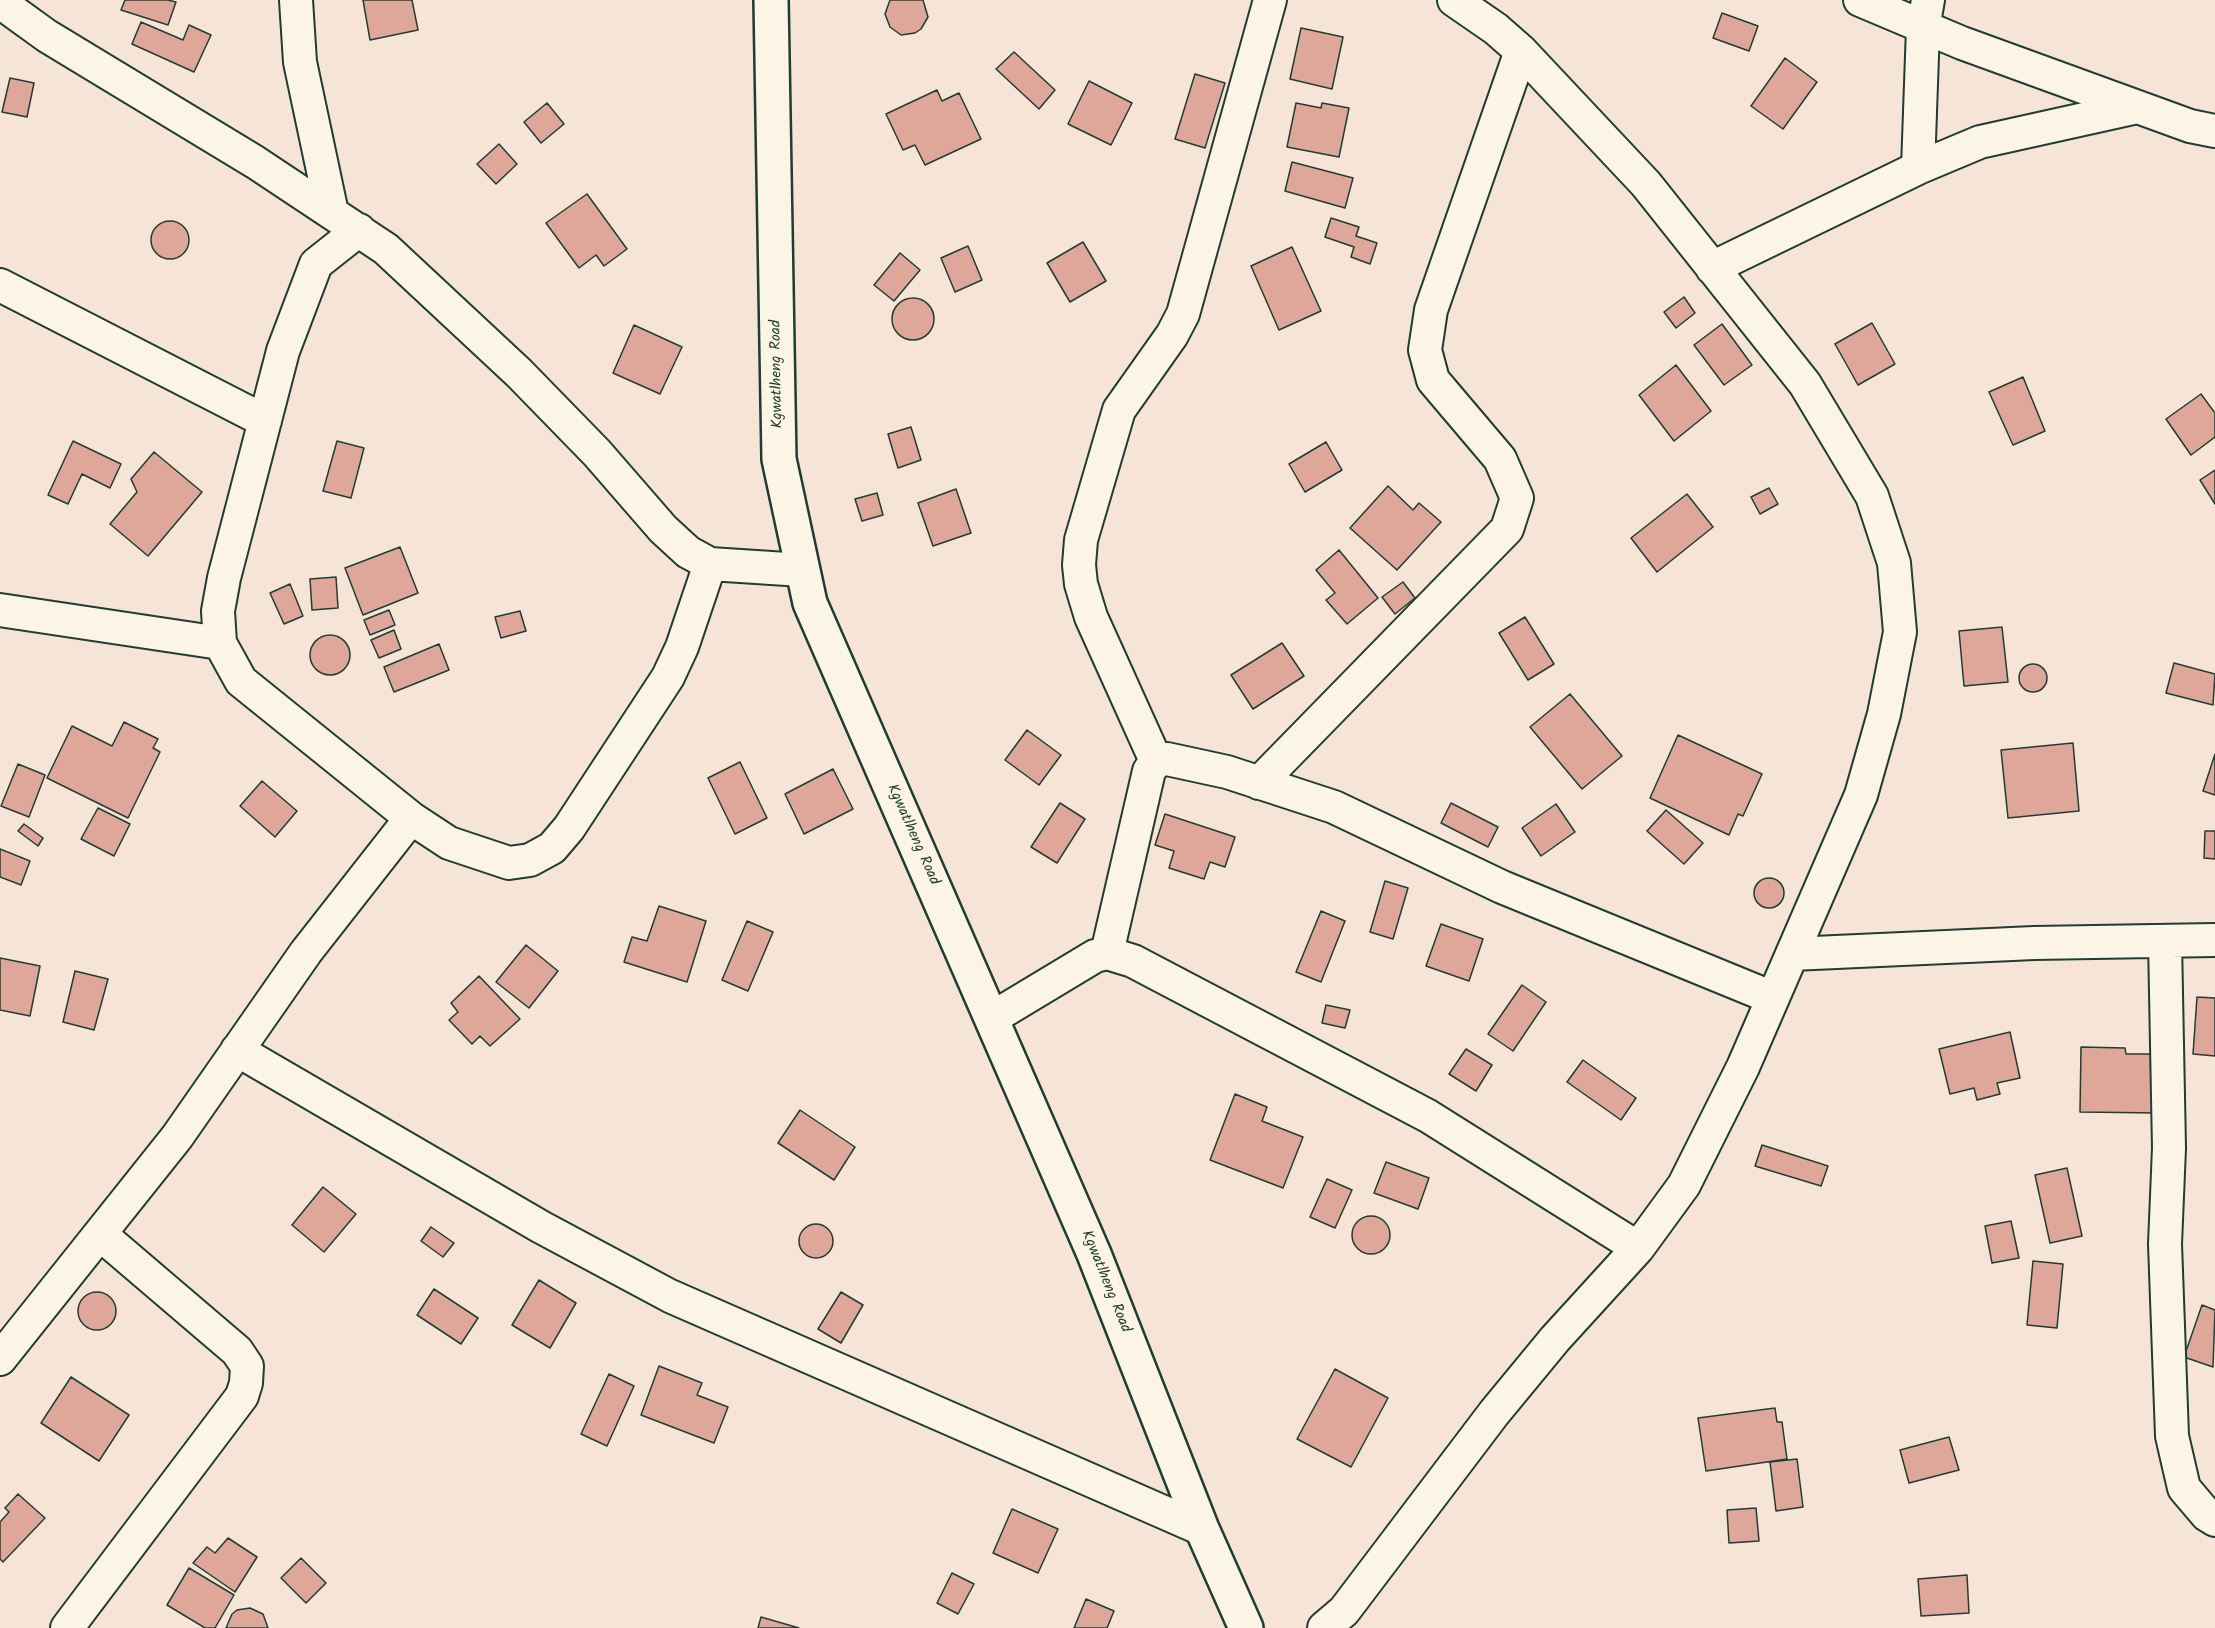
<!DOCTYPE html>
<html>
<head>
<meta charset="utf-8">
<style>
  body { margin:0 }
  canvas { display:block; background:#f6e5d6 }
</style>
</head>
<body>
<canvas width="2215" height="1628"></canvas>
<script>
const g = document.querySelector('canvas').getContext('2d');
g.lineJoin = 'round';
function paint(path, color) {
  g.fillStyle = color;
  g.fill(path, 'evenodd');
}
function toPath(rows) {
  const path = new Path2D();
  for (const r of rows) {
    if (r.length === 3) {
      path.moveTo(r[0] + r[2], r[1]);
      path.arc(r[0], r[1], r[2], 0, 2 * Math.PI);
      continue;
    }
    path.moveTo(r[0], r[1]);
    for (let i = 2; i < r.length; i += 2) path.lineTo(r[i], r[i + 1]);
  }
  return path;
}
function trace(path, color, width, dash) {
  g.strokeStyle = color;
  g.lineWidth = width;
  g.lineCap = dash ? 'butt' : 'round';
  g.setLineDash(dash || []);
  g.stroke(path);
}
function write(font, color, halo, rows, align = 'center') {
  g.font = font + ' Kalam,sans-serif';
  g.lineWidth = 6;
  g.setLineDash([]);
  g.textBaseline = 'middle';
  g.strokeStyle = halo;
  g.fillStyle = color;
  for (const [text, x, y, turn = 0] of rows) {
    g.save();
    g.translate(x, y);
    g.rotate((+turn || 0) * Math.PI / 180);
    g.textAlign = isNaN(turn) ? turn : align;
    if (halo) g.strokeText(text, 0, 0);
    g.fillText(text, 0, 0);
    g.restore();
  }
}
const building = toPath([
  [125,0,168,0,176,2,168,25,121,10,125,0],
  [363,0,412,0,418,30,370,40,363,0],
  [923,0,928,17,921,29,915,33,901,35,890,27,885,14,890,0,923,0],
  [1722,13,1758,26,1749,51,1713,38,1722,13],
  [141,22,183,40,189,25,211,35,194,72,132,44,141,22],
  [1301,28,1343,37,1332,89,1290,79,1301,28],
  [1014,52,1055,90,1039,109,996,69,1014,52],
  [1785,58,1817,82,1783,129,1751,106,1785,58],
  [1195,74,1225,83,1205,148,1175,139,1195,74],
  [10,78,34,83,27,117,2,112,10,78],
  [1089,81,1132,103,1111,145,1068,124,1089,81],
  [937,90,942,101,959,93,981,139,925,165,915,145,903,150,886,114,937,90],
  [547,103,564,124,541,143,524,122,547,103],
  [1296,103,1321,108,1322,103,1349,108,1339,157,1287,147,1296,103],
  [499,144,517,164,496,184,477,164,499,144],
  [1292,162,1353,178,1345,208,1285,191,1292,162],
  [587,194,627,249,604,266,596,255,579,268,546,223,587,194],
  [1331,218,1359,227,1356,236,1377,243,1370,264,1351,257,1354,247,1325,237,1331,218],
  [170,240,19],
  [1083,242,1106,281,1070,302,1047,263,1083,242],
  [968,246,982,280,955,292,941,258,968,246],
  [1292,247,1321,311,1279,330,1251,266,1292,247],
  [900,253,920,270,894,301,874,285,900,253],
  [1684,297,1695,313,1676,328,1664,312,1684,297],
  [913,319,21],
  [1872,323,1895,364,1858,385,1835,344,1872,323],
  [1722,324,1752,365,1724,385,1694,345,1722,324],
  [634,325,682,347,660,394,613,373,634,325],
  [1676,365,1711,411,1674,441,1639,395,1676,365],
  [2023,377,2045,431,2013,445,1989,392,2023,377],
  [2201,394,2215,413,2215,437,2191,455,2166,419,2201,394],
  [911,427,921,460,898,468,888,434,911,427],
  [73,441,121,464,110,488,82,474,68,504,48,495,73,441],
  [337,441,364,448,351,498,323,491,337,441],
  [1326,442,1342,470,1305,492,1289,464,1326,442],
  [154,452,202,492,148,556,110,524,137,492,131,479,154,452],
  [2215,470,2215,504,2200,480,2215,470],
  [1388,486,1413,510,1419,503,1441,522,1397,570,1350,528,1388,486],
  [1769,488,1778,504,1760,514,1751,497,1769,488],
  [956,489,971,533,933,546,918,503,956,489],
  [877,493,883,515,862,521,855,499,877,493],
  [1687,494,1713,527,1657,572,1631,538,1687,494],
  [400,547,418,593,363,615,345,568,400,547],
  [1339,550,1378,598,1347,624,1326,600,1335,593,1316,570,1339,550],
  [336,577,338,608,312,610,310,579,336,577],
  [1403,582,1415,598,1395,614,1382,597,1403,582],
  [290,584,303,616,284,624,270,593,290,584],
  [389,610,395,625,370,635,364,620,389,610],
  [520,611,526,631,501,638,495,617,520,611],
  [1525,617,1554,664,1528,680,1499,633,1525,617],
  [2002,627,2008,682,1964,686,1959,631,2002,627],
  [394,630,401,649,379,658,371,640,394,630],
  [330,655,20],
  [1282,643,1304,676,1253,709,1231,675,1282,643],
  [439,644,449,670,394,692,384,667,439,644],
  [2174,663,2215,674,2213,705,2166,693,2174,663],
  [2033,678,14],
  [1570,694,1622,756,1582,789,1530,727,1570,694],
  [124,722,158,739,153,748,160,752,128,818,47,778,72,726,112,746,124,722],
  [1027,730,1061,755,1039,785,1005,760,1027,730],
  [1678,735,1762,774,1743,816,1738,814,1729,835,1650,798,1678,735],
  [2073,743,2079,811,2008,818,2001,750,2073,743],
  [2215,754,2215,795,2203,791,2215,754],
  [740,762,767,818,735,834,708,778,740,762],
  [18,764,45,775,29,817,1,806,18,764],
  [833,769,853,809,804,834,785,794,833,769],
  [262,781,297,811,275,837,240,806,262,781],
  [1060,803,1085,819,1057,863,1031,847,1060,803],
  [1451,803,1498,827,1488,847,1441,823,1451,803],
  [1556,804,1575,832,1541,856,1522,828,1556,804],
  [98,808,130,824,114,856,81,839,98,808],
  [1666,810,1703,843,1684,864,1647,831,1666,810],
  [1165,814,1235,837,1225,867,1210,862,1204,879,1169,868,1174,851,1155,845,1165,814],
  [24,824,43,838,38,846,18,831,24,824],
  [2205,831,2215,831,2215,859,2204,858,2205,831],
  [0,849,30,861,21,885,0,877,0,849],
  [1769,893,15],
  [1385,881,1408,888,1393,939,1370,932,1385,881],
  [659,906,706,921,687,982,624,962,632,937,647,941,659,906],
  [1321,911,1345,921,1321,982,1296,972,1321,911],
  [747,921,773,932,748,991,722,980,747,921],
  [1441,924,1483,939,1469,981,1426,966,1441,924],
  [526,945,558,971,529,1008,496,982,526,945],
  [0,958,40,966,30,1016,0,1010,0,958],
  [75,971,108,979,94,1030,63,1022,75,971],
  [479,976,520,1019,490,1046,480,1036,472,1044,449,1020,458,1012,451,1003,479,976],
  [1522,985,1546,1002,1513,1051,1488,1034,1522,985],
  [2197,997,2215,998,2215,1056,2193,1054,2197,997],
  [1326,1005,1350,1010,1345,1028,1322,1023,1326,1005],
  [2010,1032,2020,1078,1997,1083,2000,1094,1977,1100,1974,1088,1950,1094,1939,1049,2010,1032],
  [2081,1047,2125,1048,2126,1054,2160,1054,2159,1113,2080,1112,2081,1047],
  [1466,1049,1492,1065,1476,1091,1449,1074,1466,1049],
  [1583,1060,1636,1098,1621,1120,1567,1082,1583,1060],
  [1235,1094,1267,1107,1262,1121,1303,1137,1283,1188,1210,1160,1235,1094],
  [800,1110,855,1147,834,1180,778,1143,800,1110],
  [1762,1145,1828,1166,1821,1186,1755,1166,1762,1145],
  [1386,1162,1429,1178,1418,1209,1374,1193,1386,1162],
  [2067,1168,2082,1236,2050,1243,2035,1175,2067,1168],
  [1327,1179,1352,1190,1335,1228,1310,1217,1327,1179],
  [323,1187,356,1214,324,1252,292,1225,323,1187],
  [1371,1235,19],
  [2011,1221,2019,1258,1992,1263,1985,1226,2011,1221],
  [816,1241,17],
  [431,1227,454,1243,443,1257,421,1241,431,1227],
  [2033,1261,2063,1264,2057,1328,2027,1325,2033,1261],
  [539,1280,576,1303,550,1348,512,1325,539,1280],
  [434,1289,478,1318,461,1344,417,1315,434,1289],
  [841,1292,863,1305,841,1343,818,1329,841,1292],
  [97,1311,19],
  [2202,1305,2215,1310,2213,1367,2184,1357,2202,1305],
  [659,1366,702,1383,697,1395,728,1407,714,1443,641,1415,659,1366],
  [1335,1369,1388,1398,1351,1467,1297,1439,1335,1369],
  [609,1374,634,1386,607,1446,581,1434,609,1374],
  [71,1377,129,1415,99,1461,41,1423,71,1377],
  [1775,1408,1777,1422,1782,1422,1787,1459,1706,1471,1698,1418,1775,1408],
  [1949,1437,1959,1470,1909,1483,1900,1450,1949,1437],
  [1797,1459,1803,1507,1776,1511,1770,1462,1797,1459],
  [18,1494,45,1518,3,1562,0,1559,0,1522,9,1512,5,1508,18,1494],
  [1756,1508,1759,1541,1729,1543,1727,1510,1756,1508],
  [1012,1509,1058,1529,1038,1573,993,1553,1012,1509],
  [228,1538,257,1557,235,1592,193,1563,207,1547,215,1553,228,1538],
  [301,1558,326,1583,306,1603,281,1578,301,1558],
  [189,1568,234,1595,215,1628,205,1628,167,1605,189,1568],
  [952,1573,974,1584,958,1614,937,1603,952,1573],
  [1967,1575,1969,1613,1921,1616,1918,1579,1967,1575],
  [1086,1599,1114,1611,1107,1628,1074,1628,1086,1599],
  [250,1608,263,1614,268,1628,226,1628,232,1614,237,1610,250,1608],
  [761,1617,799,1628,758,1628,761,1617]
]);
const street = toPath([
  [296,0,300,62,332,213],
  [1860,0,1962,43,2190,126,2215,131],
  [0,2,47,36,255,162,386,249,519,373,597,453,663,529,688,552,710,564,802,570],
  [1918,168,1923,28,1928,0],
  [359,230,316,264,283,351,224,578,218,611,220,643,241,681,411,818],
  [1712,268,1918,168,1980,142,2138,107],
  [0,285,265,421],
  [0,610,220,643],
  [1156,761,1091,617,1081,584,1079,565,1081,540,1119,410,1172,335,1183,314,1270,0],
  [1259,783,1507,529,1517,498,1500,459,1433,380,1425,350,1431,310,1521,51],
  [2165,941,2169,1148,2165,1244,2172,1436,2184,1488,2207,1515,2215,1520],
  [1107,953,1149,771,1156,761,1167,759,1227,772,1334,807,1502,887,1773,998],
  [1792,954,2034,943,2215,940],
  [992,1018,1095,956,1107,953,1133,961,1428,1116,1638,1248],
  [237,1050,541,1227,670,1296,1202,1529],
  [0,1359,177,1137,306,952,411,818,449,843,509,863,530,860,552,848,569,828,668,677,682,647,710,564],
  [67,1628,242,1396,246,1383,247,1366,237,1351,100,1234],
  [1324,1628,1344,1611,1494,1413,1555,1339,1638,1248,1684,1185,1743,1067,1861,795,1884,714,1900,632,1894,563,1872,496,1805,384,1646,184,1521,51,1496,29,1454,0]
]);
const secondary = toPath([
  [771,0,779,459,810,603,1094,1254,1202,1529,1246,1628]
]);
const streetNames = [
  ["Kgwatlheng Road",778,374,-91],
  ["Kgwatlheng Road",912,835,66],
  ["Kgwatlheng Road",1105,1282,68]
];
paint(building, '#dfa799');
trace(building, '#1f3d34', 1.5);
trace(street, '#1f3d34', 36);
trace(secondary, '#1f3d34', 38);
trace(street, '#fcf5e5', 32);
trace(secondary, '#fcf5e5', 33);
write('15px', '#1f3d34', '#fcf5e5', streetNames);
</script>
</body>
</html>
